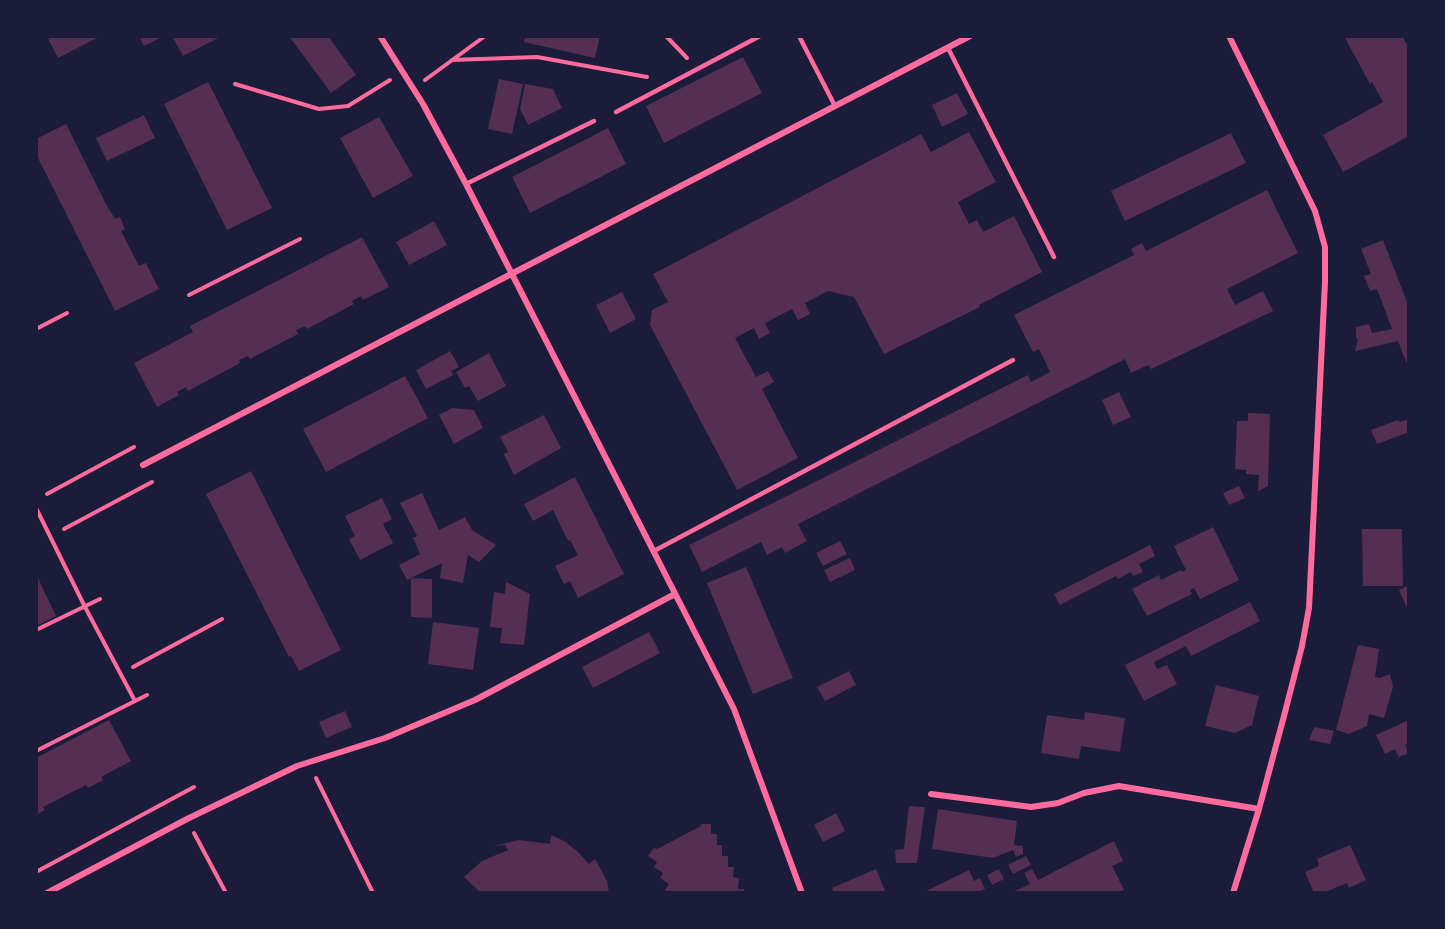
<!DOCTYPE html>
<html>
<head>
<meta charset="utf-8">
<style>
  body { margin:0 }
  #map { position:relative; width:1445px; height:929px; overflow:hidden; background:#1b1b3a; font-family:"Sofia Sans Condensed",sans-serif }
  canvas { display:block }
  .frame { position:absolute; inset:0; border:38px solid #1b1b3a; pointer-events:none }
</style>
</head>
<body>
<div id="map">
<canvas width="1445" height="929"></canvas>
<div class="frame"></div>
</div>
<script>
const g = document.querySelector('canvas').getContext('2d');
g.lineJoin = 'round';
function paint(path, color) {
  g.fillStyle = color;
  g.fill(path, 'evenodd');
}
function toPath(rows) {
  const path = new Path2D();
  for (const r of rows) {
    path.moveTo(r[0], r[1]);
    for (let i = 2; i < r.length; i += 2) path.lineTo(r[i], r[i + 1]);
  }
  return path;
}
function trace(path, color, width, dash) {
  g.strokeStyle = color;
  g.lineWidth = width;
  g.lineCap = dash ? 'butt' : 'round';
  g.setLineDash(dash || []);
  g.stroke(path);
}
const building = toPath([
  [47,36,101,36,58,58],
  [139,36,164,36,144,46],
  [172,36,222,36,183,56],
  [289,36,328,36,356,75,331,93],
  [525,36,600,36,595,58,524,42],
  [1344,36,1402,36,1409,48,1409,136,1343,172,1323,135,1383,102,1372,82,1370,84],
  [743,57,762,93,664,143,646,106],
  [499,79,523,84,512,134,488,129],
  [208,82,272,208,227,230,164,104],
  [525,84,553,89,562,108,528,125,520,109],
  [957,93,968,114,942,127,932,105],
  [144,115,155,138,107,161,96,138],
  [379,117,413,176,373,198,340,138],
  [66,124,105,202,115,219,120,217,125,229,121,231,139,266,146,263,159,289,115,311,36,154,36,139],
  [608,128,626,164,530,213,512,177],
  [969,132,996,182,958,202,969,224,977,220,983,232,1014,216,1042,272,979,305,980,307,884,354,854,297,828,291,805,303,810,314,798,320,792,309,765,323,770,333,759,339,754,328,735,338,756,377,768,371,774,382,762,389,798,458,737,490,650,325,652,310,668,302,653,274,921,134,931,152],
  [1231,133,1246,163,1125,221,1111,191],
  [1267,190,1298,253,1227,289,1235,305,1263,291,1273,311,1151,369,1148,365,1131,373,1125,359,798,524,807,541,785,553,782,547,767,555,761,542,702,572,689,545,1028,375,1031,382,1050,372,1039,349,1033,352,1014,315,1134,255,1131,249,1142,243,1146,251],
  [434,221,447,245,409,265,396,242],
  [362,237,389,287,363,300,361,296,352,301,354,304,307,329,305,326,296,330,298,334,250,359,248,356,239,360,240,363,188,391,186,387,177,392,179,395,157,407,134,363,193,332,190,326],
  [1383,240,1409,307,1409,369,1398,341,1355,351,1358,339,1356,338,1356,327,1369,324,1372,333,1392,329,1377,289,1370,291,1364,276,1371,274,1361,249],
  [622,292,636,319,610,333,596,305],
  [450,351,459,367,451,371,453,375,426,389,416,370],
  [489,353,506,386,478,401,469,386,465,388,456,372],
  [405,376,428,418,326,472,303,429],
  [1119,392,1131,417,1113,425,1102,400],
  [452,408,474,410,483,428,454,444,439,415],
  [1248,413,1270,414,1268,486,1258,491,1259,475,1246,474,1246,470,1235,469,1237,421,1248,421],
  [544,415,561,448,514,475,504,454,508,452,500,437],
  [1409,419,1409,432,1377,444,1371,430,1398,420,1399,422],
  [251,471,341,650,299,671,291,656,289,657,206,494],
  [575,477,624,574,578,598,570,581,564,584,555,566,578,555,570,540,568,541,553,510,533,521,524,504],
  [1239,486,1245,498,1229,505,1223,493],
  [422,493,439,530,465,517,472,530,496,545,479,562,468,555,463,583,440,578,442,563,407,580,399,565,420,554,413,538,417,536,400,503],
  [382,498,392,519,383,524,393,543,360,560,349,539,355,536,345,516],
  [1213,527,1239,580,1200,599,1194,588,1190,590,1192,594,1147,616,1132,589,1159,575,1161,580,1181,570,1182,572,1186,570,1174,546],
  [1362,529,1402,529,1403,586,1363,586],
  [840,541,847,554,823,566,816,553],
  [1150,545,1155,556,1139,564,1143,572,1133,576,1131,572,1118,579,1116,576,1060,605,1054,594],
  [850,558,855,570,830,582,824,570],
  [746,567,793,678,753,694,707,583],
  [36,574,56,616,36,626],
  [411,578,432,579,432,618,411,617],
  [506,582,530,594,524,645,500,643,502,628,490,627,494,592,505,594],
  [1409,585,1409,612,1399,590],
  [1250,602,1260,621,1191,656,1186,646,1154,662,1157,669,1167,665,1177,684,1144,701,1125,665],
  [433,622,479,628,473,670,428,664],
  [649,632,660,653,593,688,582,667],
  [1358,645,1379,649,1375,677,1380,678,1390,674,1393,687,1384,718,1369,714,1367,726,1349,734,1336,730],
  [849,671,856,685,825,701,817,687],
  [1216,685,1259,696,1252,725,1235,733,1205,726],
  [345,711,352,727,326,738,319,722],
  [1085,712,1125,718,1120,752,1081,746,1079,759,1041,753,1047,715,1084,720],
  [109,720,131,761,101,777,103,780,88,788,86,785,43,807,45,810,36,815,36,758],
  [1409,720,1409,743,1405,745,1409,753,1399,757,1395,749,1385,754,1376,735],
  [1314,727,1334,731,1330,744,1309,740],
  [909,806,925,807,917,863,896,863,895,850,904,849],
  [938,809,1017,821,1014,845,1023,846,1023,854,1016,857,1013,850,993,858,932,849],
  [836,813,845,831,823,842,814,825],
  [701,824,711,824,711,834,717,834,717,845,722,845,722,856,728,856,728,867,734,867,733,877,739,878,738,889,744,889,744,893,671,893,665,890,669,884,660,878,663,873,654,867,657,862,648,856,654,848,657,849,701,826],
  [551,835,564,841,577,851,589,864,595,859,607,881,609,893,481,893,464,877,482,861,508,850,505,845,494,846,519,840,550,844],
  [1114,841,1123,861,1112,866,1124,890,1117,893,1011,893,1030,884,1024,873,1032,869,1038,880],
  [1350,845,1366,880,1349,888,1347,883,1323,893,1314,893,1305,872,1319,866,1317,859],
  [1026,856,1031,865,1013,874,1008,865],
  [876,869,886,893,834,893,832,888],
  [999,869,1004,879,992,885,987,875],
  [969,870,974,881,980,878,985,889,976,893,922,893]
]);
const path = toPath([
  [666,36,687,58],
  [452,60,537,57,647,77],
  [425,80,485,36],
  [235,84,319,109,348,106,390,80],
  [189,295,300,239],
  [36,329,67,313],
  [47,494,134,447],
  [36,508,85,607,135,701],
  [64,529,152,482],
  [36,630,100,599],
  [133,667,222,619],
  [36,751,147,695],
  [316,778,373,893],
  [194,833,226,893],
  [36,872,194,787]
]);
const service = toPath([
  [799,36,835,106],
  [948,48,1054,257],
  [616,112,760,36],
  [466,184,594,121],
  [654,551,1013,360]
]);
const minor = toPath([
  [380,36,423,104,466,184,734,709,802,893],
  [1229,36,1315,211,1325,247,1325,282,1309,608,1302,646,1284,716,1259,809,1233,893],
  [143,465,970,36],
  [931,794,1031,807,1058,803,1084,793,1119,786,1259,809],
  [47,893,187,819,297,766,385,738,475,700,675,594]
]);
paint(building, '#542f53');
trace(path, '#ff6b9d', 4);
trace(service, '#ff6b9d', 4.5);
trace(minor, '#ff6b9d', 6);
</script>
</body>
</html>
